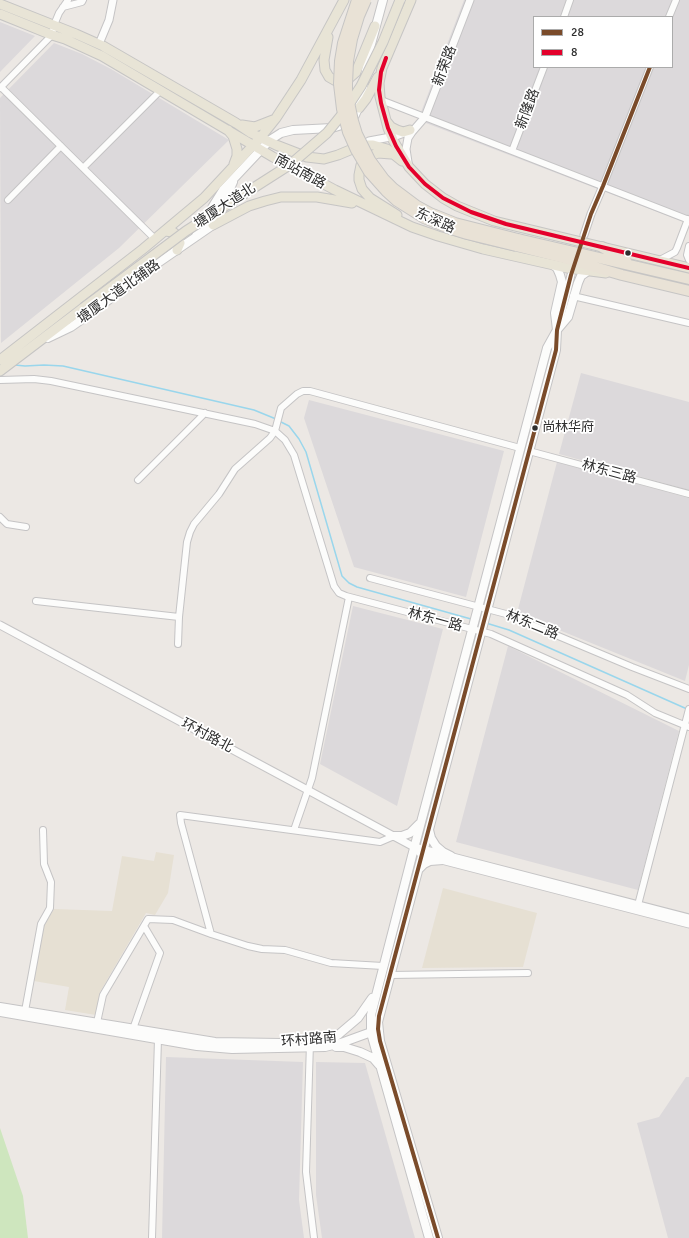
<!DOCTYPE html>
<html>
<head>
<meta charset="utf-8">
<style>
  body { margin:0 }
  #map { position:relative; width:689px; height:1238px; overflow:hidden; background:#ece8e4; font-family:Signika,sans-serif }
  canvas { display:block }
  .legend { position:absolute; left:533px; top:16px; width:140px; height:52px; box-sizing:border-box; background:#fff; border:1px solid #ababab; margin:0; padding:5px 7px; list-style:none; font-size:12px; color:#2e2e2e }
  .legend li { display:flex; align-items:center; gap:8px; height:20px }
  .legend b { width:20px; border:1px solid #ababab }
</style>
</head>
<body>
<div id="map">
<canvas width="689" height="1238"></canvas>
<ul class="legend">
<li><b style="height:5px;background:#7a4b2a"></b>28</li>
<li><b style="height:5px;background:#e4002b"></b>8</li>
</ul>
</div>
<script>
const g = document.querySelector('canvas').getContext('2d');
g.lineJoin = 'round';
function paint(path, color) {
  g.fillStyle = color;
  g.fill(path, 'evenodd');
}
function toPath(rows) {
  const path = new Path2D();
  for (const r of rows) {
    path.moveTo(r[0], r[1]);
    for (let i = 2; i < r.length; i += 2) path.lineTo(r[i], r[i + 1]);
  }
  return path;
}
function trace(path, color, width, dash) {
  g.strokeStyle = color;
  g.lineWidth = width;
  g.lineCap = dash ? 'butt' : 'round';
  g.setLineDash(dash || []);
  g.stroke(path);
}
function write(font, color, halo, rows, align = 'center') {
  g.font = font + ' Signika,"Noto Sans SC",sans-serif';
  g.lineWidth = 3.5;
  g.setLineDash([]);
  g.textBaseline = 'middle';
  g.strokeStyle = halo;
  g.fillStyle = color;
  for (const [text, x, y, turn = 0] of rows) {
    g.save();
    g.translate(x, y);
    g.rotate((+turn || 0) * Math.PI / 180);
    g.textAlign = isNaN(turn) ? turn : align;
    if (halo) g.strokeText(text, 0, 0);
    g.fillText(text, 0, 0);
    g.restore();
  }
}
const industrial = toPath([
  [464,0,689,0,689,224,418,120],
  [534,17,672,17,672,67,534,67],
  [0,22,35,36,0,72],
  [54,43,82,54,111,69,229,140,119,248,1,343,0,98],
  [581,373,689,402,689,490,559,454],
  [309,400,504,451,466,597,354,567,304,418],
  [557,462,689,498,689,665,685,681,517,613],
  [353,606,443,629,397,806,320,764],
  [508,646,679,731,638,890,456,842],
  [166,1057,303,1062,299,1200,304,1238,162,1238],
  [316,1062,365,1063,415,1238,322,1238,316,1195],
  [686,1077,689,1077,689,1238,668,1238,637,1123,659,1117]
]);
const education = toPath([
  [156,852,174,855,168,893,155,915,146,913,100,992,96,1015,65,1010,69,987,34,981,43,927,54,909,112,911,122,856,154,861],
  [443,888,537,913,523,967,422,968]
]);
const green = toPath([
  [0,1128,23,1196,28,1238,0,1238]
]);
const stream = toPath([
  [15,365,25,366,44,365,63,366,254,410,276,419],
  [279,421,289,426,299,439,306,452,342,576,349,583,357,587,471,619],
  [486,623,509,630,687,709]
]);
const minor = toPath([
  [63,7,82,2,83,0],
  [564,17,570,0],
  [669,17,676,0],
  [1,87,155,239],
  [0,88,52,35,54,25,59,13,68,0],
  [381,100,689,220],
  [512,151,544,67],
  [83,168,161,90],
  [603,186,650,67],
  [8,200,61,146],
  [689,246,687,255,689,260],
  [658,261,675,252,677,248,688,219],
  [573,296,689,323],
  [0,380,34,379,51,381,255,424,275,431,285,440,294,455,334,586,339,593,346,596,491,634,627,695,655,713,689,727],
  [529,451,689,494],
  [138,480,205,413],
  [0,517,7,524,26,527],
  [370,578,506,614,632,667,689,689],
  [36,601,179,617],
  [178,644,179,617,187,542,190,532,194,524,219,494,235,469,270,438,275,431,281,408,297,394,303,391,310,391,520,448],
  [294,830,312,778,349,597],
  [638,905,689,709],
  [211,934,181,823,180,815,380,842,394,836],
  [390,975,528,973],
  [25,1011,41,924,50,908,51,882,44,864,43,830],
  [96,1027,103,995,148,919,173,920,211,934,248,946,262,949,285,950,331,963,383,966],
  [133,1029,160,953,144,926],
  [310,1043,306,1172,314,1238],
  [152,1238,158,1039]
]);
const tertiary = toPath([
  [99,44,109,20,113,0],
  [364,144,369,141,396,136,407,132],
  [408,162,406,149,408,138,412,132,425,117,470,0],
  [584,235,591,214,603,186],
  [558,327,571,275],
  [0,625,414,847,422,855,689,924],
  [418,848,689,918]
]);
const secondary = toPath([
  [196,236,202,228,213,206,223,190,270,140,281,133,293,130,332,128,345,124,355,115,360,104,370,48,383,0],
  [48,338,71,327,91,313,155,265,213,225,218,216,233,182],
  [429,830,431,838,436,846,443,852,451,856],
  [394,836,402,836,410,833,419,824],
  [419,869,424,864,430,861,443,860],
  [0,1007,215,1042,280,1043],
  [0,1012,197,1046,232,1049,325,1047,341,1043,374,1031],
  [325,1042,338,1035,358,1018,372,998],
  [336,1047,344,1047,360,1052,373,1058,379,1065],
  [429,1238,371,1033,371,1015,412,856,547,348,557,330,568,317,578,283,581,276,588,271],
  [438,1238,380,1041,378,1022,556,350,557,330,555,313,562,282,560,275,557,268,553,265]
]);
const primary = toPath([
  [411,0,382,68,379,83,380,97,388,128,393,140,409,167,425,184,443,198,457,206,494,221,689,268],
  [0,4,76,34,103,46,236,123,251,133,276,145,307,157,324,159,338,155,362,145,373,145,387,149,402,161],
  [0,14,52,35,65,39,102,56,273,157,335,190,412,227,438,236,483,249,567,268,606,273],
  [328,37,324,60,325,70,329,77,336,81,340,81,348,79,356,72,375,26],
  [359,108,366,99,378,77],
  [387,122,391,127,397,130,403,132,410,130],
  [242,125,255,127,273,120],
  [228,130,233,136,237,149,237,156,234,164],
  [391,154,378,153,368,157,361,165,359,175,359,180,362,189,370,198,397,215],
  [213,225,249,206,265,201,281,197,317,197,352,203],
  [165,231,173,232,178,236,180,243,177,250],
  [0,360,143,249,204,198,260,138,276,118,301,80,344,0],
  [0,371,83,308]
]);
const trunk = toPath([
  [518,239,689,279],
  [516,246,564,258,622,275,689,291],
  [602,247,626,261]
]);
const primaryBridge = toPath([
  [83,308,186,231,291,164,327,133,344,112,361,86,383,42,400,0]
]);
const trunkBridge = toPath([
  [357,0,343,43,340,61,339,84,342,109,348,132,356,150,369,172,386,191,397,201,424,218,451,229,467,234,516,246],
  [366,0,359,16,352,39,348,61,347,84,347,93,353,121,357,134,370,160,384,179,393,188,417,206,430,213,455,223,518,239]
]);
const bus1 = toPath([
  [438,1238,380,1041,378,1029,379,1016,556,350,557,330,571,275,591,214,603,186,650,67]
]);
const bus2 = toPath([
  [386,58,381,72,379,90,381,103,388,128,396,146,409,167,425,184,443,198,471,212,506,224,689,268]
]);
const markers = [
  [628,253,3.5,"#2e2e2e"],
  [535,428,3.5,"#2e2e2e"]
];
const busNames = [
  ["尚林华府",542,428]
];
const streetNames = [
  ["新荣路",445,66,-69],
  ["新隆路",528,109,-69],
  ["南站南路",300,172,29],
  ["塘厦大道北",225,206,-33],
  ["东深路",435,221,24],
  ["塘厦大道北辅路",119,292,-36],
  ["林东三路",609,472,15],
  ["林东一路",435,620,15],
  ["林东二路",532,625,22],
  ["环村路北",207,736,28],
  ["环村路南",309,1040,-5]
];
paint(industrial, '#dcd9db');
paint(education, '#e6e0d3');
paint(green, '#cee6be');
trace(stream, '#99d6ec', 1.5);
trace(minor, '#c5c4c5', 8);
trace(tertiary, '#c5c4c5', 9);
trace(secondary, '#c5c4c5', 10);
trace(primary, '#c6c5c4', 11);
trace(trunk, '#c6c5c4', 12);
trace(minor, '#fcfcfb', 6);
trace(tertiary, '#fcfcfb', 7);
trace(secondary, '#fcfcfb', 8);
trace(primary, '#e8e4d6', 9);
trace(trunk, '#e9e2d6', 10);
trace(primaryBridge, '#c6c5c4', 11, []);
trace(trunkBridge, '#c6c5c4', 12, []);
trace(primaryBridge, '#e8e4d6', 9);
trace(trunkBridge, '#e9e2d6', 10);
trace(bus1, '#7a4b2a', 4);
trace(bus2, '#e4002b', 4);
for (const [x, y, r, color] of markers) {
  const dot = new Path2D();
  dot.arc(x, y, r, 0, 2 * Math.PI);
  g.fillStyle = color;
  g.fill(dot);
  trace(dot, '#fff', 1.5);
}
write('13px', '#2e2e2e', '#fff', busNames, 'left');
write('14px', '#2e2e2e', '#fff', streetNames);
</script>
</body>
</html>
